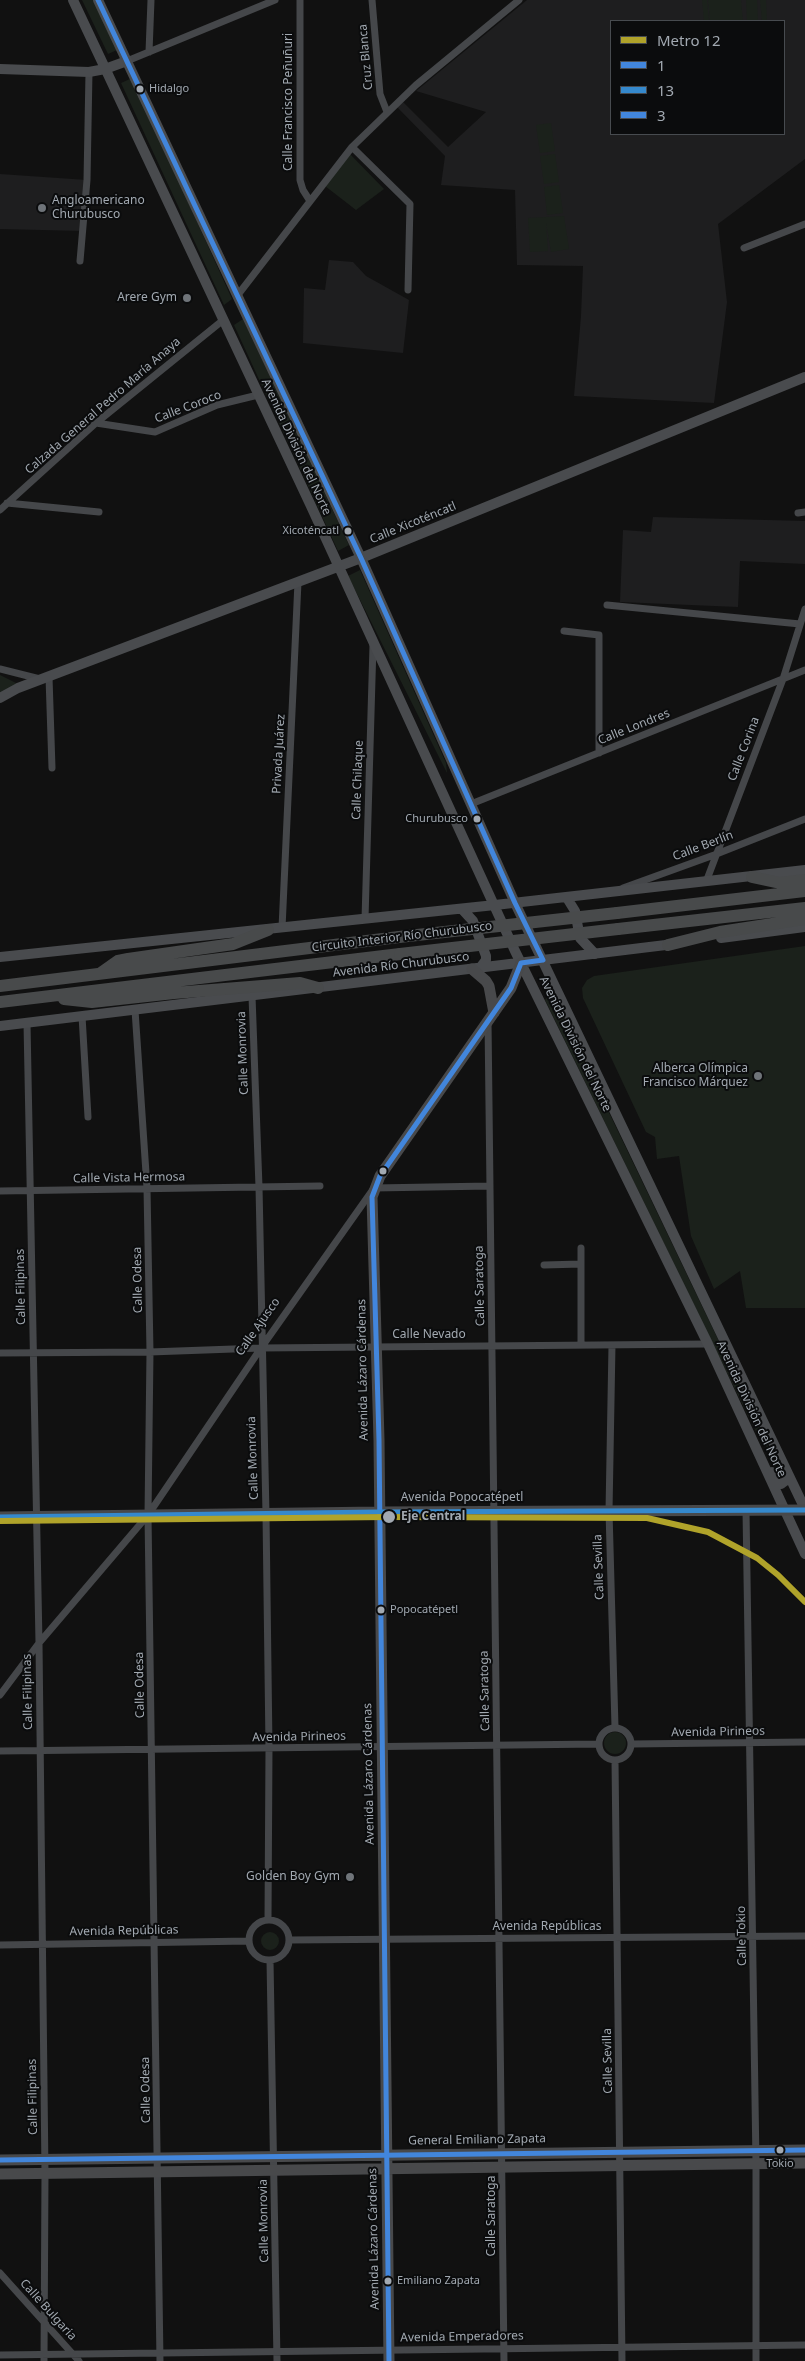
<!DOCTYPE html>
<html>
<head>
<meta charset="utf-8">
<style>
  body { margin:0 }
  #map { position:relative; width:805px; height:2361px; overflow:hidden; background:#111; font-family:"Noto Sans",sans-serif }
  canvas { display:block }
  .legend { position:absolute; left:610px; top:20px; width:175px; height:115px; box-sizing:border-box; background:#0b0c0d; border:1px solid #474b4f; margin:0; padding:6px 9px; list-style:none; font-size:15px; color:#a2a9b1 }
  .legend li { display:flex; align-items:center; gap:10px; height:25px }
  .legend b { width:25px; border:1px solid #474b4f }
</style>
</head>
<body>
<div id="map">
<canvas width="805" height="2361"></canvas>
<ul class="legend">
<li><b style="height:6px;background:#b0a32a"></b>Metro 12</li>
<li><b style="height:6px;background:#4286dc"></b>1</li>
<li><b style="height:6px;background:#3589cd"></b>13</li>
<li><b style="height:6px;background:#4286dc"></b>3</li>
</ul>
</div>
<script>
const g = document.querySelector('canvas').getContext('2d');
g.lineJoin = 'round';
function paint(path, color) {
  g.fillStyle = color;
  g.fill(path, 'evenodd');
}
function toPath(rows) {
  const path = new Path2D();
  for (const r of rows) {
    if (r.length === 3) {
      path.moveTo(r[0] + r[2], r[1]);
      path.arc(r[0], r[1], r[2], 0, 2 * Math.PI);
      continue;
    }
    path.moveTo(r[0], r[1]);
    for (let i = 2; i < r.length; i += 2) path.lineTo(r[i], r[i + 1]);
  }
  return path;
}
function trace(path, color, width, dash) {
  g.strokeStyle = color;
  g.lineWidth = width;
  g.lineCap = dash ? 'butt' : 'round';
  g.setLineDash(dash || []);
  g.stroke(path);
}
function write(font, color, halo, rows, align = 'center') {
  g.font = font + ' "Noto Sans",sans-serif';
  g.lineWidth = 4;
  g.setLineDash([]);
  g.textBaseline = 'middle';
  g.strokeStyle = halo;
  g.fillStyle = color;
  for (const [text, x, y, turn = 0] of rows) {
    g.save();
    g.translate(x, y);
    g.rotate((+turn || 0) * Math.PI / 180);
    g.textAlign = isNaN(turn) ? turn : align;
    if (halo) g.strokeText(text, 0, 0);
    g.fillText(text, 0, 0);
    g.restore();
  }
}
const built = toPath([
  [527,0,805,0,805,159,718,224,727,302,714,403,574,396,581,316,583,266,517,265,515,190,441,185,445,156,397,107,403,102,448,147,486,112,416,91],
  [611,21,784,21,784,134,611,134],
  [0,174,87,180,83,231,0,229],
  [329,260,353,262,366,276,409,300,403,353,303,343,304,288,325,290],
  [653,517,805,521,805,564,740,561,738,607,620,602,623,530,651,532]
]);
const green = toPath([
  [82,0,93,0,117,50,108,54],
  [702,0,707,0,709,21,704,21],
  [708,0,741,0,743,21,710,21],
  [746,0,757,0,758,21,747,21],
  [760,0,766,0,767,21,762,21],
  [132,78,232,299,224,305,121,83],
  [551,123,555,151,540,153,536,125],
  [349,153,384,189,356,210,325,186],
  [555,154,559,182,544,184,540,156],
  [559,185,563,213,547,215,544,187],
  [564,216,569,249,551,252,546,223,548,251,530,252,528,218],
  [243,319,349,545,338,551,234,325],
  [360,570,446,763,447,773,348,576],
  [0,675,18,684,0,694],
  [805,946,805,1308,746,1308,740,1271,714,1289,691,1236,679,1156,657,1159,655,1137,646,1132,583,998,582,988,587,980,594,976],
  [551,992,752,1410,772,1455,754,1428,545,1000],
  [615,1743,11],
  [270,1941,9]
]);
const street = toPath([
  [300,0,300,180,303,190,310,201],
  [372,0,380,94,387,112],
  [149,52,151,0],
  [127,61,275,0],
  [352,147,410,204,408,290],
  [744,248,805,224],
  [80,261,87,180,89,72],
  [237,296,352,147,416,85,519,0],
  [96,423,155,432,217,405,258,395],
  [7,503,99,512],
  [0,510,96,423,222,321],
  [798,513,805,512],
  [607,605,800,624],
  [564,631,599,635,599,753],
  [0,669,40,679],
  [49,677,52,768],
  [471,804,805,670],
  [706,882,783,679,805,609],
  [623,888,714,855,805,819],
  [365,919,373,645],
  [282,928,298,582],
  [252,996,259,1187,266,1514,269,1748,268,1920],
  [135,1010,147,1188,150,1352,148,1515,160,2361],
  [82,1016,88,1117],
  [488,1021,504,2361],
  [27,1023,39,1643,45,2173,44,2361],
  [0,1191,320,1186],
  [544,1265,581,1264],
  [581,1345,581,1248],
  [612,1345,609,1511,615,1727],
  [0,1353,150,1352,261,1348,708,1344],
  [746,1510,756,2164,756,2361],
  [0,1695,39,1643,148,1515,261,1348,374,1188,490,1186],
  [615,1744,16],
  [632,1744,805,1742],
  [0,1751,599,1744],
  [615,1760,622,2361],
  [269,1940,20],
  [289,1940,805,1936],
  [0,1945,249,1941],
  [270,1960,277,2361],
  [0,2273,79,2361],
  [0,2355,805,2345]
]);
const secondary = toPath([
  [73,0,311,506,515,951,708,1344,805,1554],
  [98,0,361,558,515,903,805,1509],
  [0,69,89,72,105,69,127,61],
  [0,698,18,688,361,558,805,377],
  [567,898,575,911,580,938,595,954],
  [462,909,473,921,486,956,486,960,480,968],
  [721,938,805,927],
  [0,957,495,905,805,870],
  [0,1026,674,944],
  [772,1472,777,1482,781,1484,785,1481,787,1473]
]);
const primary = toPath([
  [472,969,486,981,489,986,494,1013],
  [0,1517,379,1512,805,1510],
  [0,2160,805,2150],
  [0,2174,805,2163],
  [389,2361,379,1440,372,1197,380,1176,511,988,521,963]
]);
const highway = toPath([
  [752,877,780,883,805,880],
  [617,913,805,891],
  [618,929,805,908],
  [668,945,720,932,805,919],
  [101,973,118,961,128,959,233,944,268,930],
  [0,986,399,937],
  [64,999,92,1002,174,993,300,983,318,988],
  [0,1002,400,954]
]);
const highwayBridge = toPath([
  [399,937,617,913],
  [400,954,618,929]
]);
const bus1 = toPath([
  [98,0,361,558,515,903,543,960,521,963],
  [389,2361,379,1440,372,1197,380,1176,511,988,521,963]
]);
const bus2 = toPath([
  [0,1517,379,1512,805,1510]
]);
const bus3 = toPath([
  [0,2160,805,2150]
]);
const metro1 = toPath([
  [0,1521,389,1517,647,1518,708,1532,757,1558,778,1575,805,1602]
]);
const markers = [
  [140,89,4.5,"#a2a9b1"],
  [42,208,5,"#6f7479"],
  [187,298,5,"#6f7479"],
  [348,531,4.5,"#a2a9b1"],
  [477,819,4.5,"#a2a9b1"],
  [758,1076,5,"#6f7479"],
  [383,1171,4.5,"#a2a9b1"],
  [389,1517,7,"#a2a9b1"],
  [381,1610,4.5,"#a2a9b1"],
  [350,1877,5,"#6f7479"],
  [780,2150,4.5,"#a2a9b1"],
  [388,2281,4.5,"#a2a9b1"]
];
const busNames = [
  ["Hidalgo",149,89],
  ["Xicoténcatl",339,531,"right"],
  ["Churubusco",468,819,"right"],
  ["Popocatépetl",390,1610],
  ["Tokio",780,2164,"center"],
  ["Emiliano Zapata",397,2281]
];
const streetNames = [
  ["Cruz Blanca",366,57,-95],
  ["Calle Francisco Peñuñuri",289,102,-90],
  ["Calzada General Pedro María Anaya",103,406,-41],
  ["Calle Coroco",188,407,-21],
  ["Avenida División del Norte",296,447,65],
  ["Calle Xicoténcatl",413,523,-22],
  ["Calle Londres",634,727,-22],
  ["Calle Corina",744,749,-69],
  ["Privada Juárez",279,754,-87],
  ["Calle Chilaque",358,780,-88],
  ["Calle Berlín",703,846,-21],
  ["Circuito Interior Río Churubusco",402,937,-7],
  ["Avenida Río Churubusco",401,965,-7],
  ["Avenida División del Norte",575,1044,64],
  ["Calle Monrovia",243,1053,-92],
  ["Calle Vista Hermosa",129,1178,-1],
  ["Calle Odesa",138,1280,-91],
  ["Calle Saratoga",480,1286,-91],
  ["Calle Filipinas",21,1287,-91],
  ["Calle Ajusco",258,1327,-55],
  ["Calle Nevado",429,1335],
  ["Avenida Lázaro Cárdenas",363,1370,-91],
  ["Avenida División del Norte",751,1409,65],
  ["Calle Monrovia",253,1458,-92],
  ["Avenida Popocatépetl",462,1498],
  ["Calle Sevilla",599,1567,-92],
  ["Calle Odesa",140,1685,-91],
  ["Calle Saratoga",485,1691,-91],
  ["Calle Filipinas",28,1692,-91],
  ["Avenida Pirineos",718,1732,-1],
  ["Avenida Pirineos",299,1737,-1],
  ["Avenida Lázaro Cárdenas",369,1774,-91],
  ["Avenida Repúblicas",547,1927],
  ["Avenida Repúblicas",124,1931,-1],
  ["Calle Tokio",742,1936,-91],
  ["Calle Sevilla",608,2061,-91],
  ["Calle Odesa",146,2090,-91],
  ["Calle Filipinas",33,2097,-91],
  ["General Emiliano Zapata",477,2140,-1],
  ["Calle Saratoga",492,2216,-90],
  ["Calle Monrovia",264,2221,-91],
  ["Avenida Lázaro Cárdenas",374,2239,-91],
  ["Calle Bulgaria",48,2310,48],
  ["Avenida Emperadores",462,2337,-1]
];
const poiNames = [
  ["Angloamericano",52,201,"left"],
  ["Churubusco",52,215,"left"],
  ["Arere Gym",177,298],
  ["Alberca Olímpica",748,1069],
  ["Francisco Márquez",748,1083],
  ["Golden Boy Gym",340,1877]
];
const stopNames = [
  ["Eje Central",401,1517]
];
paint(built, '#1e1e1f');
paint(green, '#1b211b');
trace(street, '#45474a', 7);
trace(secondary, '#494b4e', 10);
trace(primary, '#48494b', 11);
trace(highway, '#484a4b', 12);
trace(highwayBridge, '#484a4b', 12);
trace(bus1, '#4286dc', 5);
trace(bus2, '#3589cd', 5);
trace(bus3, '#4286dc', 5);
trace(metro1, '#b0a32a', 6);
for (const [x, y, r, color] of markers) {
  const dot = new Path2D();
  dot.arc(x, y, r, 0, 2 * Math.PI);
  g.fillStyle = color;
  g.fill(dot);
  trace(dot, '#0b0c0d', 2);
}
write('11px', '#a2a9b1', '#0b0c0d', busNames, 'left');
write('12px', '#a2a9b1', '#0b0c0d', streetNames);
write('12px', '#a2a9b1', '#0b0c0d', poiNames, 'right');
write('bold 12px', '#a2a9b1', '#0b0c0d', stopNames, 'left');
</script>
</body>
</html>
